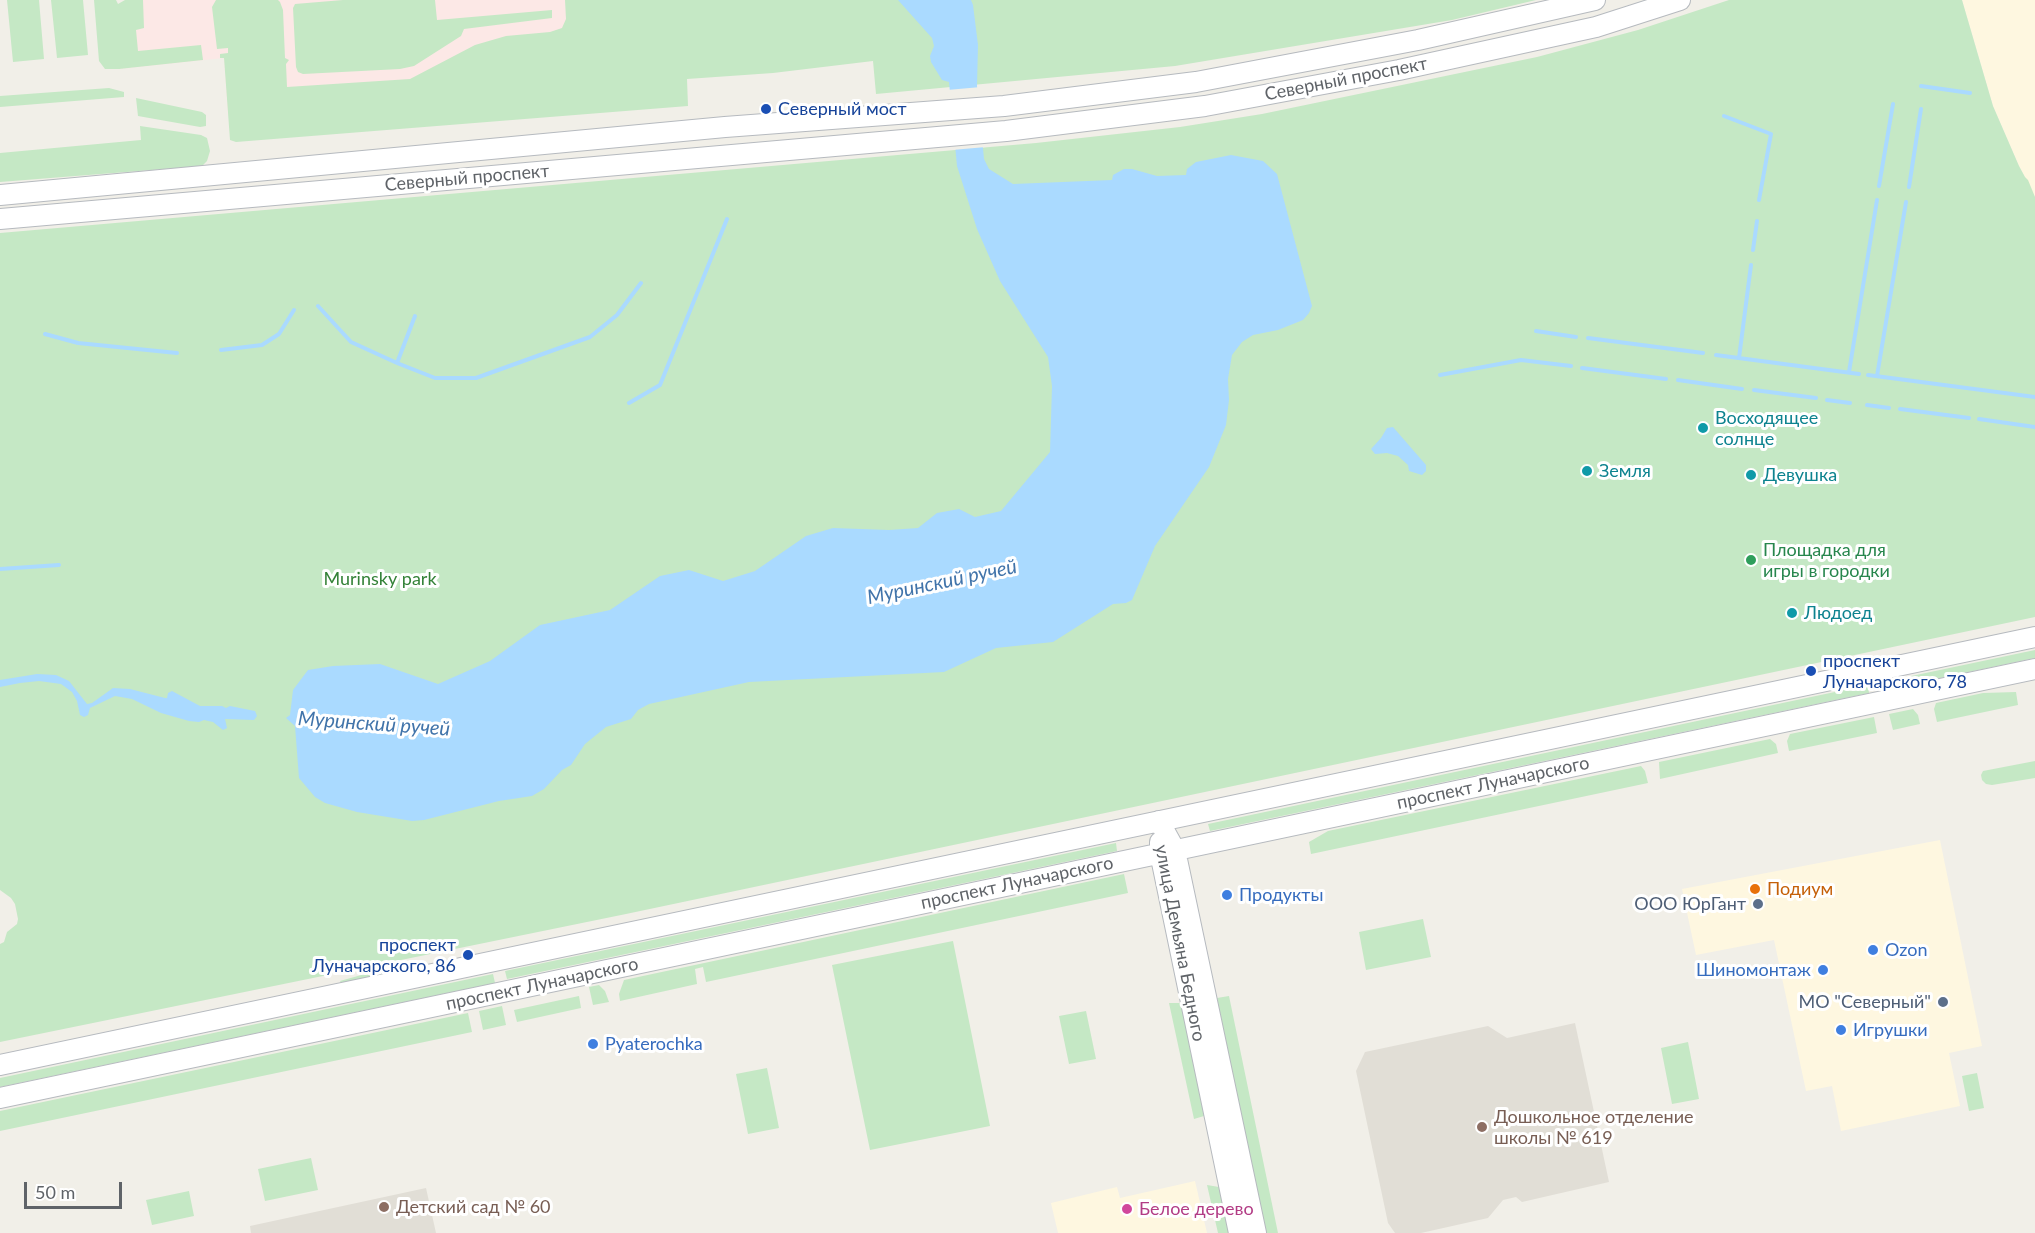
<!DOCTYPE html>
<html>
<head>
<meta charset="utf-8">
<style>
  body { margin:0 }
  #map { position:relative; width:2035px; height:1233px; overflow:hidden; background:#f1efe8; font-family:Lato,sans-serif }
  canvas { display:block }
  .scale { position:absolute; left:24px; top:1182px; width:98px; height:27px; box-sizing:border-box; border:3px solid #5f6368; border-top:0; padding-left:8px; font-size:18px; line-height:21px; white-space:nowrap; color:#5f6368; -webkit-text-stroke:4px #fff; paint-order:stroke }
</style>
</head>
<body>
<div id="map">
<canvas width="2035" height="1233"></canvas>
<div class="scale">50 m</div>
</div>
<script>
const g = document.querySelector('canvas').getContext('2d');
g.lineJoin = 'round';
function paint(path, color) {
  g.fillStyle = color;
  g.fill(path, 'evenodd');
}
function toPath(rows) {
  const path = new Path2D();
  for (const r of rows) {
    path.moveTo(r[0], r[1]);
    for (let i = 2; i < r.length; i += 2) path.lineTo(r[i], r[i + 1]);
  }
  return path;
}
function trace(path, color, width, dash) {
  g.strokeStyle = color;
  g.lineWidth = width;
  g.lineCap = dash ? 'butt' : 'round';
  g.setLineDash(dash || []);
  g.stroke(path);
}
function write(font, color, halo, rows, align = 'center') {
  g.font = font + ' Lato,sans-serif';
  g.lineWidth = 6;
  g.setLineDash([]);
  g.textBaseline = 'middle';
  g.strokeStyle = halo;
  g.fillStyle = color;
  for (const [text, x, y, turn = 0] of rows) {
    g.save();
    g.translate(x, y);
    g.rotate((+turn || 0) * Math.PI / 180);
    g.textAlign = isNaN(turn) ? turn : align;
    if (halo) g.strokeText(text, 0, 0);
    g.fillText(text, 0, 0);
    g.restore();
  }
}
const commercial = toPath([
  [1962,0,2035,0,2035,197,2019,166,1993,106],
  [1940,840,1982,1046,1949,1053,1960,1106,1841,1131,1832,1086,1806,1091,1774,940,1696,955,1682,889],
  [1195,1181,1207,1233,1058,1233,1051,1203,1117,1187,1120,1198]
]);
const education = toPath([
  [1575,1023,1609,1182,1522,1202,1516,1197,1503,1200,1488,1218,1421,1233,1395,1233,1388,1223,1356,1071,1365,1052,1488,1026,1507,1038],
  [426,1188,436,1233,251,1233,250,1226]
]);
const medical = toPath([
  [141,0,768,0,575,86,228,115,224,58,119,69]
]);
const green = toPath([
  [7,0,39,0,44,59,13,62],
  [51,0,83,0,88,55,57,58],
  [94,0,116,0,118,4,125,0,143,0,144,28,136,30,138,51,201,45,203,60,119,69,105,69,99,61],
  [216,0,278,0,280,2,283,10,285,58,289,60,286,64,287,87,410,79,475,45,506,36,550,32,562,28,566,19,565,0,1536,0,1452,20,1175,66,876,94,873,61,773,73,687,79,688,106,236,142,230,140,224,58,220,58,220,54,228,53,228,48,217,49,212,7],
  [343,0,435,0,437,20,552,10,552,18,464,29,461,36,414,66,400,69,303,74,298,72,296,67,293,8,295,4],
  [1729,0,1962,0,1993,106,2019,166,2025,177,2028,180,2035,197,2035,617,626,914,0,1042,0,944,4,942,7,932,17,924,18,919,15,904,11,898,0,890,0,233,1036,143,1180,127,1262,114,1537,57,1638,30],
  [109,88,124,92,124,97,0,107,0,96],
  [136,98,202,112,206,115,206,126,200,127,138,116],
  [140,126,201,135,207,138,210,151,207,161,202,166,0,182,0,153,141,140],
  [2035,650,2035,658,1879,691,1878,683],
  [1868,685,1869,693,1210,831,1208,824],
  [2016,692,2018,705,1937,722,1934,709,1936,703,1983,693],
  [1913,709,1918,715,1920,724,1893,730,1889,714],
  [1874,717,1877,733,1789,751,1787,741,1790,734],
  [1770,739,1776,744,1778,753,1660,779,1659,762],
  [2035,761,2035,778,1992,785,1986,784,1982,780,1981,775,1983,771],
  [1641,766,1645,771,1648,783,1311,854,1309,842,1328,831],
  [1116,843,1117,851,507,979,505,971],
  [1124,874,1128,893,706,982,703,967,695,969,697,984,620,1001,619,994,624,980],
  [1423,919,1431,957,1366,970,1359,932],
  [953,941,990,1126,870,1150,832,965],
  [411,961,412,968,341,983,340,981],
  [493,974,495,983,0,1087,0,1078],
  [599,985,605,991,609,1002,593,1005,589,987],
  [579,996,581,1008,517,1022,514,1010],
  [1229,996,1278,1233,1266,1233,1217,998],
  [1169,1003,1181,1003,1204,1116,1194,1119],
  [502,1006,506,1025,483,1030,479,1011],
  [1086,1011,1096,1059,1069,1064,1059,1016],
  [468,1013,472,1032,0,1131,0,1111],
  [1688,1042,1699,1099,1672,1104,1661,1048],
  [767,1068,779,1128,748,1134,736,1074],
  [1977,1073,1984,1108,1969,1111,1962,1076],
  [311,1158,318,1190,265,1201,258,1169],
  [1207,1185,1219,1187,1229,1233,1218,1233],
  [189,1191,194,1216,152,1225,146,1200]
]);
const water = toPath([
  [898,0,971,0,973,5,978,45,977,86,984,159,989,169,1013,184,1112,180,1113,175,1124,169,1132,169,1157,176,1186,175,1187,169,1196,162,1231,155,1263,161,1277,174,1312,306,1309,313,1303,320,1278,330,1253,335,1242,342,1232,355,1228,379,1229,400,1226,425,1209,467,1155,546,1132,600,1126,603,1113,604,1053,642,996,648,944,672,749,682,649,704,638,710,631,719,606,727,585,744,571,765,562,770,544,789,532,796,499,801,424,820,412,821,357,812,325,803,315,797,299,778,295,726,286,718,290,715,293,690,308,670,333,666,380,664,438,684,490,661,540,625,610,610,660,576,689,570,723,581,755,571,806,536,833,528,889,530,918,528,937,513,959,509,975,517,1001,511,1050,452,1052,386,1048,357,1000,281,977,229,957,166,949,82,942,80,931,62,930,56,934,46,932,38],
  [1393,427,1426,465,1426,471,1422,475,1409,471,1408,465,1398,456,1387,453,1375,454,1371,449,1381,438,1387,428],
  [37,674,56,675,69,681,87,704,92,703,113,688,130,689,165,698,167,698,168,693,172,691,200,706,222,706,226,708,230,706,255,711,257,716,254,720,225,719,227,728,223,730,213,722,204,720,199,722,189,721,161,713,132,699,115,696,90,708,88,715,84,717,80,715,77,701,72,692,61,684,39,681,20,683,0,687,0,680]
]);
const pier = toPath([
  [981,87,986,147,952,150,947,90]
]);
const stream = toPath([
  [1921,86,1970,93],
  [1724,116,1771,134,1759,200],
  [1879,186,1893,104],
  [1909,187,1921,109],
  [1753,250,1757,221],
  [318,306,351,342,397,363,435,378,476,378,590,337,617,315,641,283],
  [1536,331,1576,337],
  [45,334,78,343,177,353],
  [1588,338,1703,353],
  [221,350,262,345,279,334,294,310],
  [1716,355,1859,374],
  [1739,358,1751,265],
  [397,363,415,316],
  [1582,368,1666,379],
  [1849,372,1877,200],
  [1440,375,1521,360,1571,366],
  [1868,375,2035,397],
  [1877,376,1906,202],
  [1678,380,1742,389],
  [1754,390,1816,398],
  [1827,400,1850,403],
  [629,403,660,385,727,219],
  [1867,405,1889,408],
  [1900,409,1969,418],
  [1979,419,2035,427],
  [0,569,59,565]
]);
const secondary = toPath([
  [0,195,725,127,1004,106,1196,82,1418,40,1595,0],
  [0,219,1006,131,1205,106,1399,70,1596,27,1680,0],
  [1159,821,1175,850,1256,1233],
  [1160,842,1160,853,1239,1233],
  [0,1065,2035,637],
  [0,1098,2035,669]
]);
const markers = [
  [766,109,6,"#1a4fb4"],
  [1703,428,6,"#0f9aa8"],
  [1587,471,6,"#0f9aa8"],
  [1751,475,6,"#0f9aa8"],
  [1751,560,6,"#2e9e5b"],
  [1792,613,6,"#0f9aa8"],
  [1811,671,6,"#1a4fb4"],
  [1755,889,6,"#e8710a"],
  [1227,895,6,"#3f7fe0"],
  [1758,904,6,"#5c6f8a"],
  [1873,950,6,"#3f7fe0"],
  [468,955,6,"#1a4fb4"],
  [1823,970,6,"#3f7fe0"],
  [1943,1002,6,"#5c6f8a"],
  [1841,1030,6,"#3f7fe0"],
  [593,1044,6,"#3f7fe0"],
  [1482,1127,6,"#8d6e63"],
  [384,1207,6,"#8d6e63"],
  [1127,1209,6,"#d1479c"]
];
const streetNames = [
  ["Северный проспект",1346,79,-11],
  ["Северный проспект",467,178,-5],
  ["проспект Луначарского",1493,783,-12],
  ["проспект Луначарского",1017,883,-12],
  ["улица Демьяна Бедного",1180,943,79],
  ["проспект Луначарского",542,984,-12]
];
const transitNames = [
  ["Северный мост",778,109],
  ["проспект",1823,661],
  ["Луначарского, 78",1823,682],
  ["проспект",456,945,"right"],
  ["Луначарского, 86",456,966,"right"]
];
const cultureNames = [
  ["Восходящее",1715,418],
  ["солнце",1715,439],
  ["Земля",1599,471],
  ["Девушка",1763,475],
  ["Людоед",1804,613]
];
const leisureNames = [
  ["Площадка для",1763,550],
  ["игры в городки",1763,571]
];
const parkNames = [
  ["Murinsky park",380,579]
];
const foodNames = [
  ["Подиум",1767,889]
];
const shopNames = [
  ["Продукты",1239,895],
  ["Ozon",1885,950],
  ["Шиномонтаж",1811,970,"right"],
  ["Игрушки",1853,1030],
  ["Pyaterochka",605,1044]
];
const serviceNames = [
  ["ООО ЮрГант",1746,904],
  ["МО \"Северный\"",1931,1002]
];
const educationNames = [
  ["Дошкольное отделение",1494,1117],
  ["школы № 619",1494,1138],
  ["Детский сад № 60",396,1207]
];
const hotelNames = [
  ["Белое дерево",1139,1209]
];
const waterNames = [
  ["Муринский ручей",942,582,-12],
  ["Муринский ручей",374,724,4]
];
paint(commercial, '#fef7e0');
paint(education, '#e1ded6');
paint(medical, '#fce8e6');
paint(green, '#c5e8c5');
paint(water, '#aadaff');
paint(pier, '#f1efe8');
trace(stream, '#aadaff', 4);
trace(secondary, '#b6babf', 22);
trace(secondary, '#fff', 20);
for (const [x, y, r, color] of markers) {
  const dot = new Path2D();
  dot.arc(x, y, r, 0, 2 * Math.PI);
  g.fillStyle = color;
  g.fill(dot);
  trace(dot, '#fff', 2);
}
write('18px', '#5f6368', '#fff', streetNames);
write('18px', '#164399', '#fff', transitNames, 'left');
write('18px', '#0d838f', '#fff', cultureNames, 'left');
write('18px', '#27864d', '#fff', leisureNames, 'left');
write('18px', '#348238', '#fff', parkNames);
write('18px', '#c56008', '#fff', foodNames, 'left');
write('18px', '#366cbe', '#fff', shopNames, 'left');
write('18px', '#4e5e75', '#fff', serviceNames, 'right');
write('18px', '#785e54', '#fff', educationNames, 'left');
write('18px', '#b23c85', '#fff', hotelNames, 'left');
write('italic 20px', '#4174aa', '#fff', waterNames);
</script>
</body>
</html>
